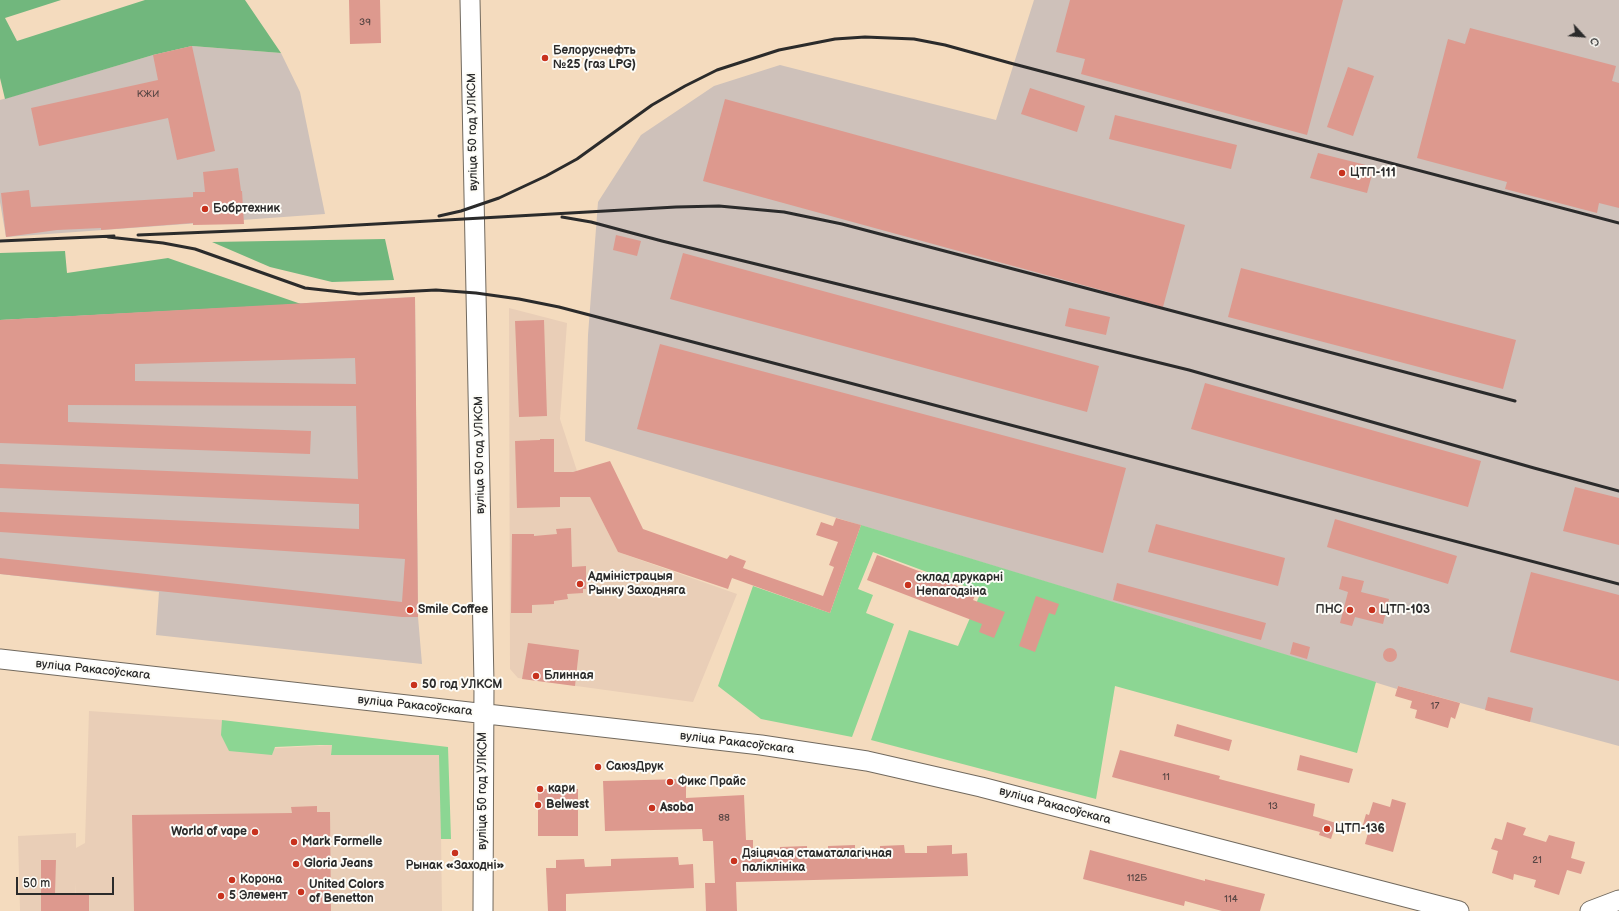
<!DOCTYPE html>
<html>
<head>
<meta charset="utf-8">
<style>
  body { margin:0 }
  #map { position:relative; width:1619px; height:911px; overflow:hidden; background:#f4dbbe; font-family:"Balsamiq Sans",sans-serif }
  canvas { display:block }
  .north { position:absolute; left:1563px; top:16px; width:40px; height:40px; -webkit-text-stroke:3px #fdfcf7; paint-order:stroke; rotate:116deg; font-size:11px; font-weight:700; line-height:16px; text-align:center; color:#2b2b2b }
  .north::after { content:''; display:block; margin:auto; width:14px; height:18px; background:#2b2b2b; clip-path:polygon(50% 0,100% 100%,50% 72%,0 100%) }
  .scale { position:absolute; left:16px; top:877px; width:98px; height:18px; box-sizing:border-box; border:2px solid #2b2b2b; border-top:0; padding-left:5px; font-size:12px; line-height:14px; white-space:nowrap; color:#2b2b2b; -webkit-text-stroke:3px #fdfcf7; paint-order:stroke }
</style>
</head>
<body>
<div id="map">
<canvas width="1619" height="911"></canvas>
<div class="north">С</div>
<div class="scale">50 m</div>
</div>
<script>
const g = document.querySelector('canvas').getContext('2d');
g.lineJoin = 'round';
function paint(path, color) {
  g.fillStyle = color;
  g.fill(path, 'evenodd');
}
function toPath(rows) {
  const path = new Path2D();
  for (const r of rows) {
    if (r.length === 3) {
      path.moveTo(r[0] + r[2], r[1]);
      path.arc(r[0], r[1], r[2], 0, 2 * Math.PI);
      continue;
    }
    path.moveTo(r[0], r[1]);
    for (let i = 2; i < r.length; i += 2) path.lineTo(r[i], r[i + 1]);
  }
  return path;
}
function trace(path, color, width, dash) {
  g.strokeStyle = color;
  g.lineWidth = width;
  g.lineCap = dash ? 'butt' : 'round';
  g.setLineDash(dash || []);
  g.stroke(path);
}
function write(font, color, halo, rows, align = 'center') {
  g.font = font + ' "Balsamiq Sans",sans-serif';
  g.lineWidth = 4;
  g.setLineDash([]);
  g.textBaseline = 'middle';
  g.strokeStyle = halo;
  g.fillStyle = color;
  for (const [text, x, y, turn = 0] of rows) {
    g.save();
    g.translate(x, y);
    g.rotate((+turn || 0) * Math.PI / 180);
    g.textAlign = isNaN(turn) ? turn : align;
    if (halo) g.strokeText(text, 0, 0);
    g.fillText(text, 0, 0);
    g.restore();
  }
}
const built = toPath([
  [509,308,567,323,560,419,577,471,618,552,737,594,693,702,518,678,510,669],
  [89,711,222,720,229,751,332,745,331,754,440,755,442,911,76,911,75,882,75,911,20,911,18,836,76,833,76,848,85,843]
]);
const industrial = toPath([
  [1034,0,1619,0,1619,746,1398,686,1397,689,585,441,588,335,598,202,641,135,714,86,780,65,996,120],
  [192,46,281,53,300,92,325,214,6,237,0,202,0,100,153,55],
  [415,297,418,617,422,664,156,635,159,592,0,574,0,320]
]);
const green = toPath([
  [861,525,1376,682,1357,753,1115,686,1096,799,871,740,909,630,958,646,981,592,873,552,858,589,873,595,866,613,894,624,852,737,761,719,718,686,753,586,830,613],
  [222,720,448,747,451,839,441,839,439,755,331,755,332,745,320,745,275,747,272,755,229,751,221,735]
]);
const forest = toPath([
  [0,0,61,0,5,18,17,41,145,0,245,0,281,53,192,46,153,55,5,99,0,78],
  [385,239,394,280,332,282,270,267,212,242],
  [65,251,67,273,168,258,301,304,0,320,0,253]
]);
const building = toPath([
  [349,0,380,0,381,43,350,44],
  [1070,0,1343,0,1307,135,1081,74,1085,59,1056,52],
  [1470,28,1616,66,1612,81,1619,83,1619,208,1599,203,1597,213,1505,189,1507,182,1417,158,1448,39,1465,44],
  [192,46,215,151,177,160,168,118,39,146,31,108,158,80,153,55],
  [1348,67,1374,76,1353,136,1327,127],
  [1030,88,1085,106,1077,132,1021,114],
  [725,99,1185,225,1163,307,703,181],
  [1115,115,1237,145,1231,169,1109,139],
  [1318,153,1374,167,1367,193,1310,178],
  [238,168,241,191,242,191,244,224,193,225,193,223,101,230,101,228,57,230,6,237,1,193,29,190,31,207,193,197,193,192,205,192,203,172],
  [616,235,641,241,637,256,613,250],
  [683,253,1099,366,1087,412,670,299],
  [1241,268,1516,340,1503,389,1228,317],
  [415,297,418,617,402,617,0,574,0,558,402,602,405,559,0,532,0,512,359,529,359,504,0,488,0,464,358,479,356,406,68,405,68,422,311,431,310,454,0,443,0,320],
  [355,358,356,384,135,381,135,364],
  [1069,308,1110,317,1106,335,1065,326],
  [544,320,547,416,519,417,515,321],
  [660,344,1126,468,1103,553,637,429],
  [1205,383,1481,461,1468,507,1191,429],
  [540,439,554,439,554,472,573,472,610,461,643,529,727,559,730,555,746,561,743,568,823,596,834,567,829,565,838,542,816,535,821,522,833,526,836,518,861,525,830,613,732,578,728,589,618,552,590,497,560,497,560,507,517,508,515,441,540,440],
  [1575,487,1619,498,1619,545,1563,531],
  [1335,519,1457,556,1448,584,1327,547],
  [1156,524,1285,558,1278,586,1148,552],
  [571,528,572,567,586,566,586,589,583,589,583,593,567,594,568,599,554,601,554,604,532,605,532,613,511,613,512,534,534,534,534,536,557,534,556,529],
  [877,555,976,593,973,600,1005,612,994,638,979,632,982,624,867,580],
  [1531,572,1619,595,1619,681,1510,652],
  [1342,576,1364,581,1361,592,1389,599,1383,624,1355,617,1352,626,1340,623,1348,592,1339,589],
  [1117,583,1266,623,1261,640,1113,600],
  [1036,596,1059,604,1055,615,1049,613,1035,652,1019,646],
  [1293,642,1310,647,1307,659,1290,654],
  [528,643,579,650,575,686,522,679],
  [1390,655,7],
  [1398,686,1460,703,1455,719,1451,717,1448,728,1415,718,1417,710,1410,708,1412,701,1395,696],
  [1488,697,1533,708,1530,722,1485,710],
  [1177,724,1232,740,1229,751,1174,736],
  [1120,750,1220,776,1219,779,1315,804,1313,816,1336,823,1331,839,1319,835,1320,832,1112,777],
  [1300,755,1353,769,1349,783,1297,770],
  [686,779,686,798,744,795,746,840,753,840,753,856,780,855,780,847,807,846,807,854,828,853,828,846,855,845,855,854,880,853,880,846,904,845,905,853,927,853,927,846,952,845,952,854,967,853,968,876,736,882,737,911,706,911,705,883,715,883,713,841,703,841,702,829,605,831,603,781],
  [538,789,578,789,578,836,538,836],
  [1392,799,1406,803,1393,852,1365,844,1369,829,1362,828,1366,814,1369,815,1373,802,1390,807],
  [317,806,317,812,330,812,331,911,134,911,132,815,292,813,291,807],
  [1507,822,1526,828,1523,835,1546,842,1549,835,1575,842,1571,858,1585,862,1581,874,1567,870,1559,895,1534,887,1536,880,1514,874,1513,880,1492,873,1498,851,1491,849,1495,838,1502,840],
  [1090,850,1205,881,1205,879,1265,894,1260,911,1222,911,1185,901,1184,906,1083,879],
  [678,857,679,865,693,864,694,888,566,894,566,911,548,911,546,868,556,868,556,860,584,859,585,867,611,866,611,859],
  [41,860,56,860,55,894,89,894,89,911,41,911]
]);
const secondary = toPath([
  [470,0,484,683,483,911],
  [0,659,761,745,867,761,981,787,1459,911],
  [1590,911,1619,900]
]);
const rail = toPath([
  [439,216,461,211,499,198,546,176,577,159,652,105,685,86,717,70,779,50,835,39,865,37,914,39,945,45,1010,63,1619,223],
  [562,217,591,222,662,241,1189,370,1534,468,1619,491],
  [138,235,305,228,676,207,719,206,784,212,842,224,1515,401],
  [108,237,163,243,195,249,305,288,359,294,436,290,476,293,519,299,559,307,1619,584],
  [0,241,114,236]
]);
const markers = [
  [545,58,4,"#c8321e"],
  [1342,173,4,"#c8321e"],
  [205,209,4,"#c8321e"],
  [580,584,4,"#c8321e"],
  [908,585,4,"#c8321e"],
  [410,610,4,"#c8321e"],
  [1350,610,4,"#c8321e"],
  [1372,610,4,"#c8321e"],
  [536,676,4,"#c8321e"],
  [414,685,4,"#c8321e"],
  [598,767,4,"#c8321e"],
  [670,782,4,"#c8321e"],
  [540,789,4,"#c8321e"],
  [538,805,4,"#c8321e"],
  [652,808,4,"#c8321e"],
  [1327,829,4,"#c8321e"],
  [255,832,4,"#c8321e"],
  [294,842,4,"#c8321e"],
  [455,853,4,"#c8321e"],
  [734,861,4,"#c8321e"],
  [296,864,4,"#c8321e"],
  [232,880,4,"#c8321e"],
  [301,892,4,"#c8321e"],
  [221,896,4,"#c8321e"]
];
const numberNames = [
  ["39",365,22],
  ["КЖИ",148,94],
  ["17",1435,706],
  ["11",1166,777],
  ["13",1273,806],
  ["88",724,818],
  ["21",1537,860],
  ["112Б",1137,878],
  ["114",1231,899]
];
const poiNames = [
  ["Белоруснефть",553,51],
  ["№25 (газ LPG)",553,65],
  ["ЦТП-111",1350,173],
  ["Бобртехник",213,209],
  ["Адміністрацыя",588,577],
  ["Рынку Заходняга",588,591],
  ["склад друкарні",916,578],
  ["Непагодзіна",916,592],
  ["Smile Coffee",418,610],
  ["ПНС",1342,610,"right"],
  ["ЦТП-103",1380,610],
  ["Блинная",544,676],
  ["50 год УЛКСМ",422,685],
  ["СаюзДрук",606,767],
  ["Фикс Прайс",678,782],
  ["кари",548,789],
  ["Belwest",546,805],
  ["Asoba",660,808],
  ["ЦТП-136",1335,829],
  ["World of vape",247,832,"right"],
  ["Mark Formelle",302,842],
  ["Дзіцячая стаматалагічная",742,854],
  ["паліклініка",742,868],
  ["Gloria Jeans",304,864],
  ["Рынак «Заходні»",455,866,"center"],
  ["Корона",240,880],
  ["United Colors",309,885],
  ["of Benetton",309,899],
  ["5 Элемент",229,896]
];
const streetNames = [
  ["вуліца 50 год УЛКСМ",473,132,-91],
  ["вуліца 50 год УЛКСМ",480,455,-91],
  ["вуліца Ракасоўскага",93,670,6],
  ["вуліца Ракасоўскага",415,706,6],
  ["вуліца Ракасоўскага",737,743,7],
  ["вуліца 50 год УЛКСМ",483,791,-90],
  ["вуліца Ракасоўскага",1055,806,15]
];
paint(built, '#e9ceb7');
paint(industrial, '#cec1ba');
paint(green, '#8cd693');
paint(forest, '#71b77d');
paint(building, '#dd998e');
trace(secondary, '#71695e', 21);
trace(secondary, '#fff', 19);
trace(rail, '#2b2b2b', 3);
for (const [x, y, r, color] of markers) {
  const dot = new Path2D();
  dot.arc(x, y, r, 0, 2 * Math.PI);
  g.fillStyle = color;
  g.fill(dot);
  trace(dot, '#fdfcf7', 1.5);
}
write('10px', '#584644', null, numberNames);
write('bold 12px', '#2b2b2b', '#fdfcf7', poiNames, 'left');
write('12px', '#2b2b2b', '#fdfcf7', streetNames);
</script>
</body>
</html>
